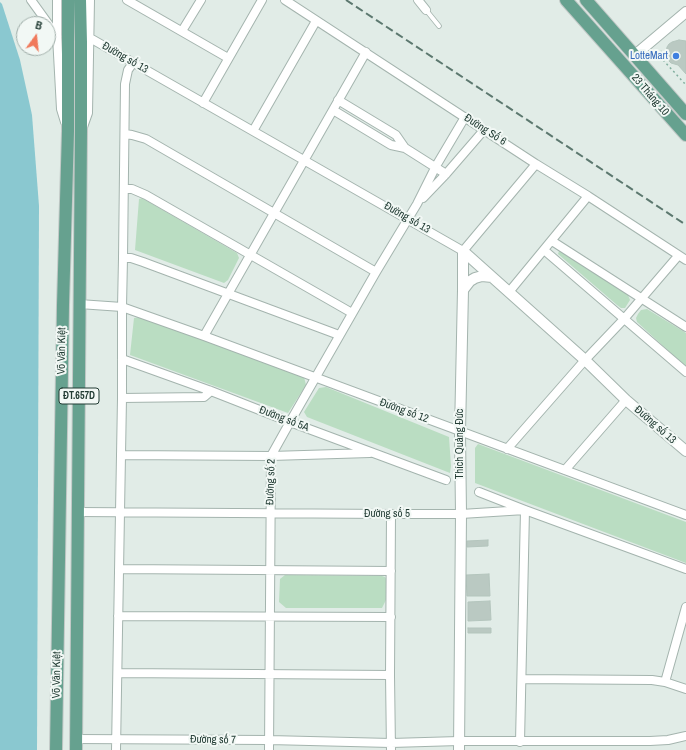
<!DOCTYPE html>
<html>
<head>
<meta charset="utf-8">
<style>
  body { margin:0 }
  #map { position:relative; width:686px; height:750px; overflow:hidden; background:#e1ece7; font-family:"Archivo Narrow",sans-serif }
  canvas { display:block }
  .north { position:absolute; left:16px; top:16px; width:40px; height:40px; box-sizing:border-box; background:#f2f8f5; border:1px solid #9fada8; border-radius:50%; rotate:15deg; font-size:11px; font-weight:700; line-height:16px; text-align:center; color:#223c34 }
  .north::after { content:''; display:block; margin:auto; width:14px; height:18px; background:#f0795b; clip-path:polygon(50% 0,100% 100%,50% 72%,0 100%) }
</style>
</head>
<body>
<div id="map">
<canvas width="686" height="750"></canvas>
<div class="north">B</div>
</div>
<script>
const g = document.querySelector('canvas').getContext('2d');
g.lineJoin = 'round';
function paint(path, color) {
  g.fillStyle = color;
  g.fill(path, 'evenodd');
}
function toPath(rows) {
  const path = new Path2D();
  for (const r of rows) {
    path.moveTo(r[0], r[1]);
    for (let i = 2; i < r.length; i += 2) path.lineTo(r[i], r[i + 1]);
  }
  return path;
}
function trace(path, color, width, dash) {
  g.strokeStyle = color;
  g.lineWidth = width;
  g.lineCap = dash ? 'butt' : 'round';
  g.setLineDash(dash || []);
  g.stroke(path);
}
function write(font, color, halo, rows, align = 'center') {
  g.font = font + ' "Archivo Narrow",sans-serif';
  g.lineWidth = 4;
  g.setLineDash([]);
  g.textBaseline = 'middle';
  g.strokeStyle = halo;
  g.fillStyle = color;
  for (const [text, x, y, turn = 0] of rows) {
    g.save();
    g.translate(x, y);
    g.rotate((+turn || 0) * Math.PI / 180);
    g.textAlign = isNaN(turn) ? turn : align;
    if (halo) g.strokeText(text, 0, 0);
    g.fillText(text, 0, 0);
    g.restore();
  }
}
const green = toPath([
  [142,198,237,253,239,258,228,280,224,283,135,250,139,199],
  [561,250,565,252,628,295,630,300,625,308,621,308,617,305,558,254,559,251],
  [647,309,686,333,686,367,637,322,636,318,638,314,641,310],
  [140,317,304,377,306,385,288,413,130,355,134,318],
  [326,387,449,437,451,466,450,473,307,417,304,412,319,388],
  [478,444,686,522,686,563,475,483,475,448],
  [285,575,382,576,385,577,387,580,386,600,382,608,286,608,279,602,280,579]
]);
const water = toPath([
  [0,2,2,4,20,60,32,115,39,206,37,750,0,750]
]);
const building = toPath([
  [679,40,686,41,686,74,678,65,671,63,669,61,666,54,667,47,669,44,672,42,679,40],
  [488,540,488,546,467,547,467,541,488,540],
  [489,574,490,596,467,596,466,575,489,574],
  [490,601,491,620,468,621,468,602,490,601],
  [468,628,491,628,491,633,468,633,468,628]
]);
const path = toPath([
  [650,53,666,51,664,61,686,85]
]);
const service = toPath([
  [426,10,439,26]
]);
const minor = toPath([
  [31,0,57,36],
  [57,0,57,36,61,109,65,122],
  [127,0,228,58],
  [285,0,536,164,588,196,686,260],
  [418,0,426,10],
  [182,31,201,0],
  [90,38,463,251,536,164],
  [338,100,396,135,405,148],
  [203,103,262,0],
  [333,110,391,145,405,148,446,174],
  [83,127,88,113,90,0],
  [253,131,316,21],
  [125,134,132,135,146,139,376,272],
  [124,189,132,189,146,195,352,313],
  [423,198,446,174,484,130],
  [552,241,686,327],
  [544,250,686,372],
  [123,258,131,258,143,262,339,335],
  [509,292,588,196],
  [79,304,122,307,204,336,686,515],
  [204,336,366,52],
  [122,359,211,391,290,422,446,480],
  [122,398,204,397,211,391],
  [507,449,585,360,624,319,678,256],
  [121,455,271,456,370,453],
  [565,470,626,400],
  [479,492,525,510,686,569],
  [78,512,391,514,461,514,525,510],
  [119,569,391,571],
  [118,616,391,617],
  [118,673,390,675],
  [522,679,652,680,665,682,686,689],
  [665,682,686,607],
  [76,739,269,740,391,743,459,741,650,741,668,740,686,736],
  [520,742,525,510],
  [116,750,120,512,122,398,122,307,123,258,125,84,128,70,133,63],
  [269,750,271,456,290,422,376,272,417,204,436,166,465,117],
  [391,750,390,675,391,514]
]);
const tertiary = toPath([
  [635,55,686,12],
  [463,251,585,360,626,400,686,451],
  [463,290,470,281,475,278,482,276,492,277],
  [459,750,461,514,460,432,463,290,463,251]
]);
const primary = toPath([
  [566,0,686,135],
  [586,0,686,114],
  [56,750,63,305,68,131,68,0],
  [76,750,81,131,81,42,80,0]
]);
const rail = toPath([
  [346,0,686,225]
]);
const markers = [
  [676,56,4,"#3f7fe0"]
];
const shields = [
  [79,396,40]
];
const shieldNames = [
  ["ĐT.657D",79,396]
];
const shopNames = [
  ["LotteMart",668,56]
];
const streetNames = [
  ["Đường số 13",125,58,30],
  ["23 Tháng 10",650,95,49],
  ["Đường Số 6",485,130,33],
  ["Đường số 13",407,218,30],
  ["Võ Văn Kiệt",62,351,-89],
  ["Đường số 12",404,411,20],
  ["Đường số 5A",284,419,21],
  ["Đường số 13",655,425,41],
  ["Thích Quảng Đức",460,444,-90],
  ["Đường số 2",271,482,-88],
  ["Đường số 5",387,514],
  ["Võ Văn Kiệt",57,675,-89],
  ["Đường số 7",213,740,1]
];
paint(green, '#baddc2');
paint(water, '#8ac8d0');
paint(building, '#bac9c2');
trace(building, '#b4c5bd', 1);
trace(service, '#a4b4ae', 5.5);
trace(minor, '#a4b4ae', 10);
trace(tertiary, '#a4b4ae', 12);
trace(primary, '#c1c8c6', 14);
trace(path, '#82af9f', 1.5, [2, 3]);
trace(service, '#fff', 4);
trace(minor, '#fff', 8);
trace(tertiary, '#fff', 10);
trace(primary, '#66a18f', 12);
trace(rail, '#5c786f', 2, [8, 4]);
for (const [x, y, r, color] of markers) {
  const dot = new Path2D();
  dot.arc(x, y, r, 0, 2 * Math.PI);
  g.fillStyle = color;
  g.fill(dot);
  trace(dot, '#f2f8f5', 1.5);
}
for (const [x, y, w] of shields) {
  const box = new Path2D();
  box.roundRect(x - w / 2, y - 8, w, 16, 3);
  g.fillStyle = '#f2f8f5';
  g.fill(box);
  trace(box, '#223c34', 1);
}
write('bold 10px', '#223c34', null, shieldNames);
write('11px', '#366cbe', '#f2f8f5', shopNames, 'right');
write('11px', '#223c34', '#f2f8f5', streetNames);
</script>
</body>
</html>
